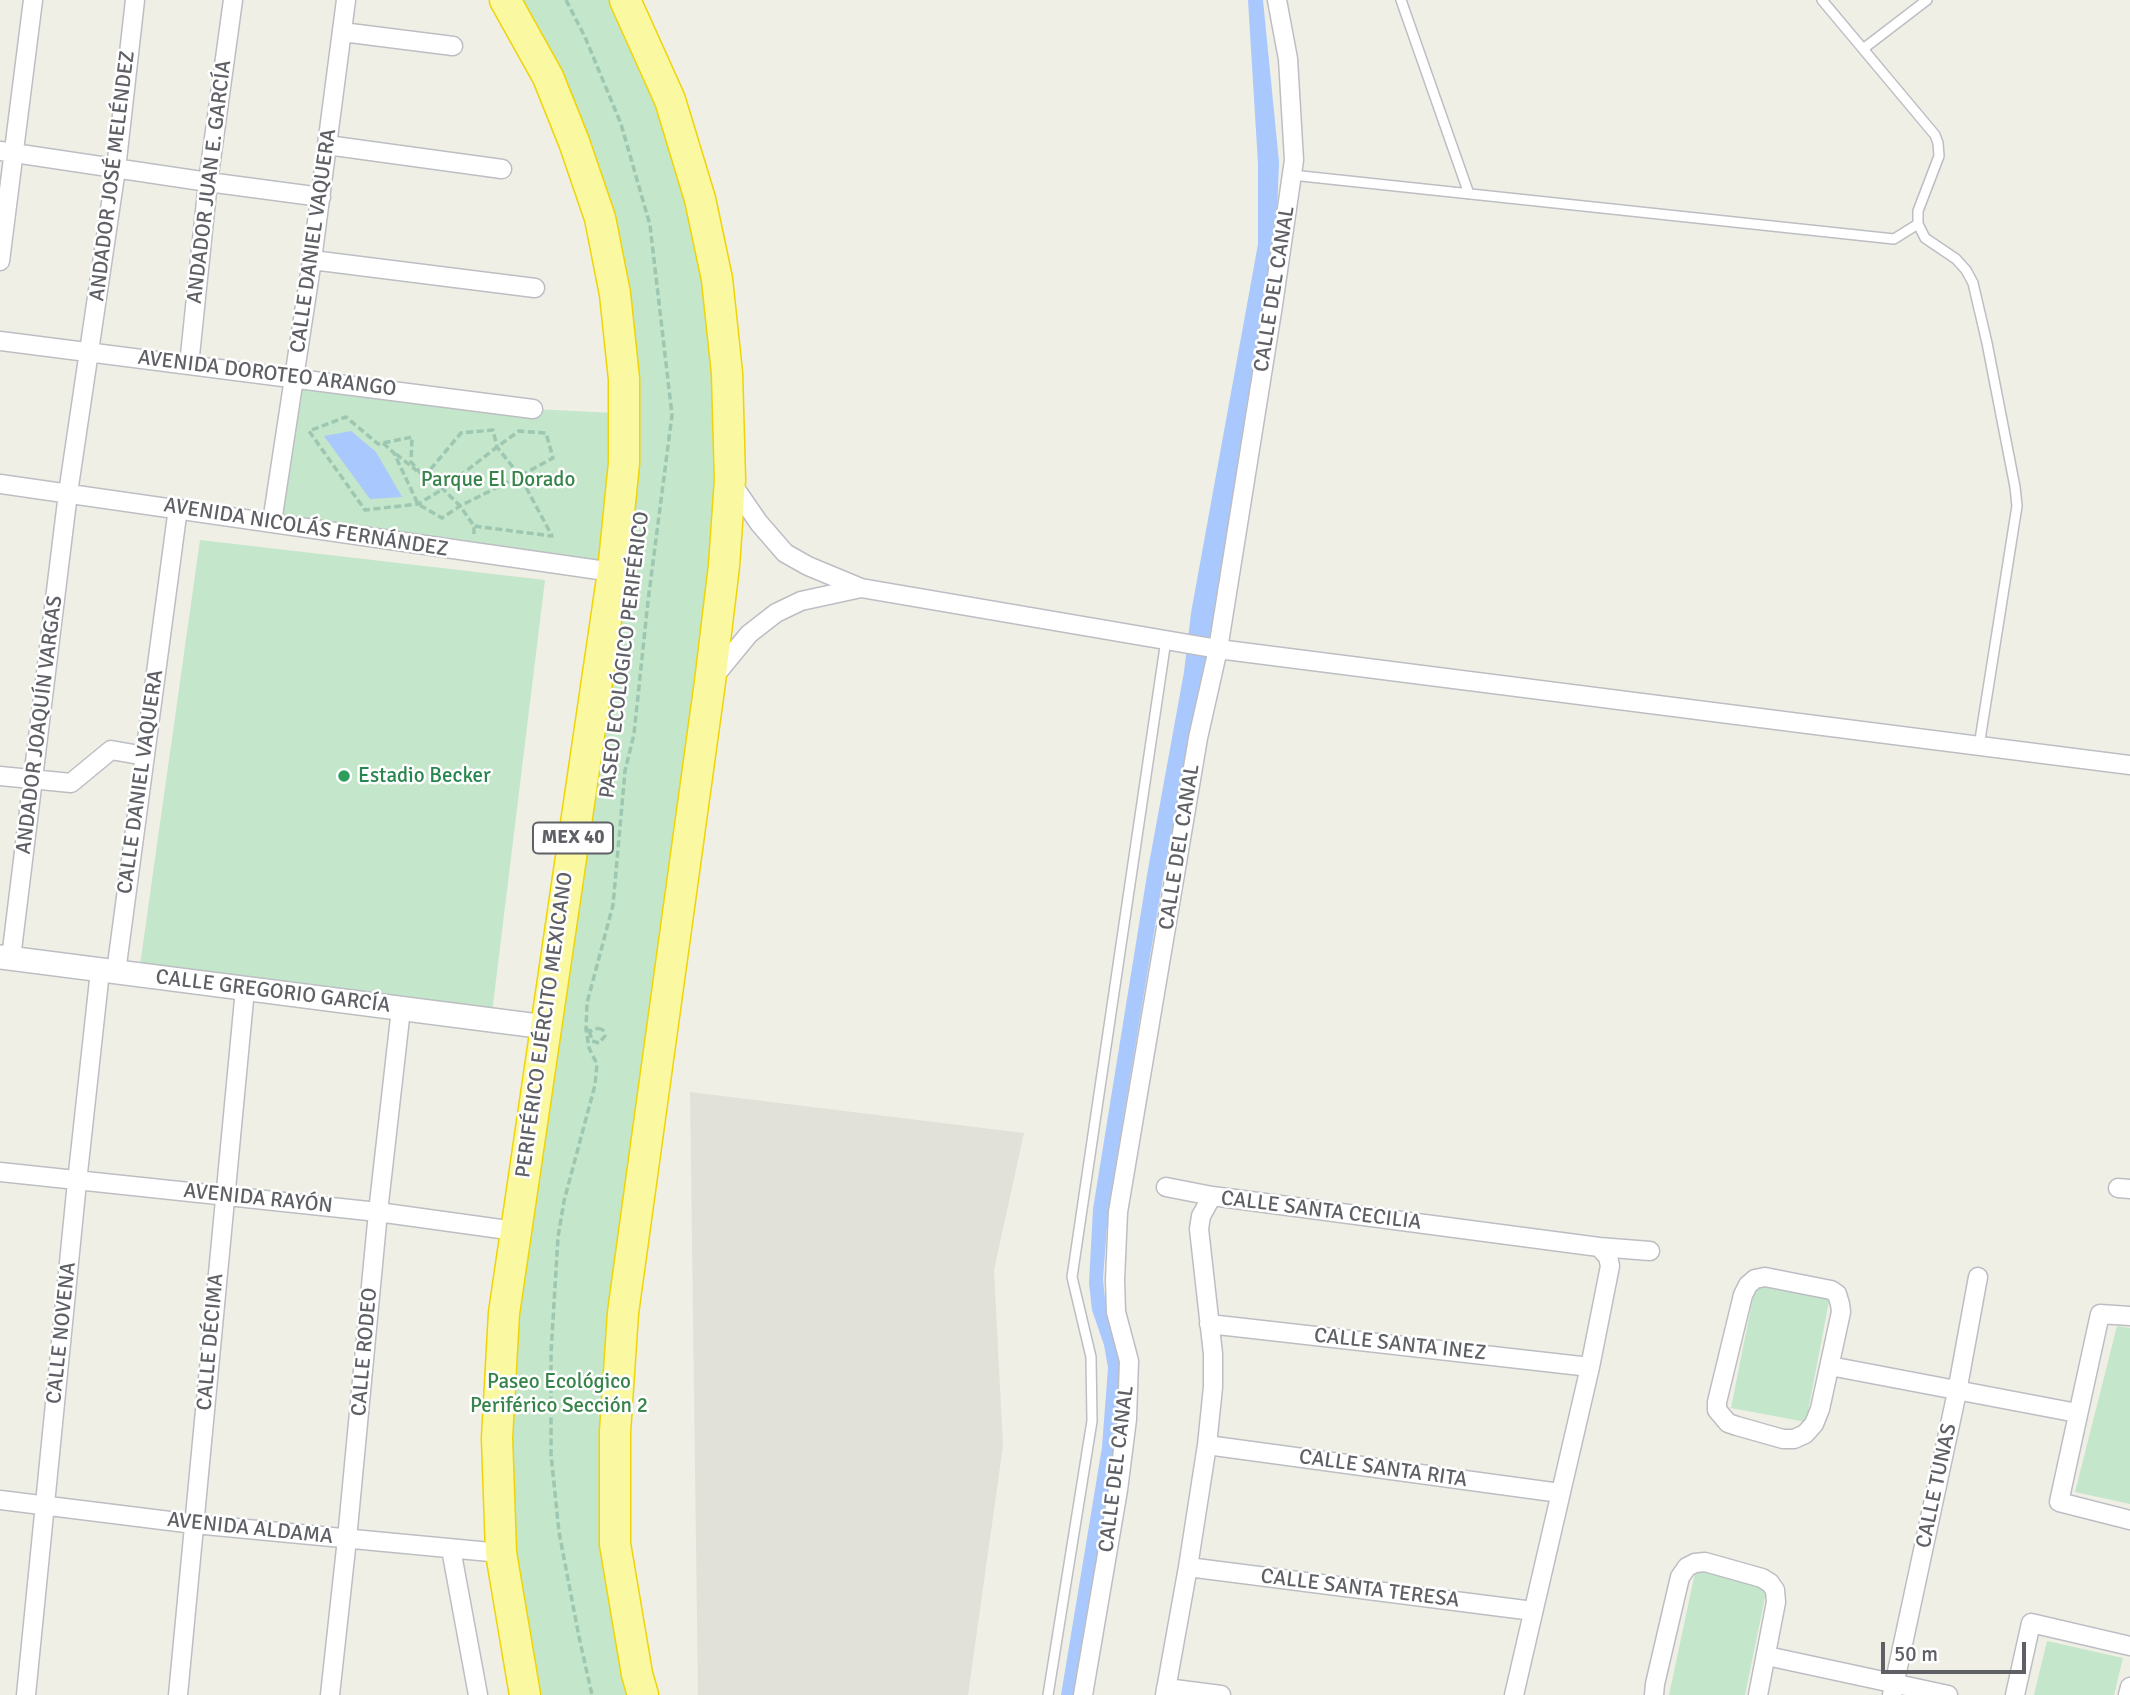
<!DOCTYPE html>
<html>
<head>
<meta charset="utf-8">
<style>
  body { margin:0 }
  #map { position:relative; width:2130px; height:1695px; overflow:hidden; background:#f0efe6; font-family:Signika,sans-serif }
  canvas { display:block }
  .scale { position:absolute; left:1881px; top:1642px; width:145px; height:32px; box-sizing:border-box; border:4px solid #5e6066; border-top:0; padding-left:9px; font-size:21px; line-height:24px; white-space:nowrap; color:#5e6066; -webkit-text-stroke:5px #fff; paint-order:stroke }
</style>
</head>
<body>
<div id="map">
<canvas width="2130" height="1695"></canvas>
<div class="scale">50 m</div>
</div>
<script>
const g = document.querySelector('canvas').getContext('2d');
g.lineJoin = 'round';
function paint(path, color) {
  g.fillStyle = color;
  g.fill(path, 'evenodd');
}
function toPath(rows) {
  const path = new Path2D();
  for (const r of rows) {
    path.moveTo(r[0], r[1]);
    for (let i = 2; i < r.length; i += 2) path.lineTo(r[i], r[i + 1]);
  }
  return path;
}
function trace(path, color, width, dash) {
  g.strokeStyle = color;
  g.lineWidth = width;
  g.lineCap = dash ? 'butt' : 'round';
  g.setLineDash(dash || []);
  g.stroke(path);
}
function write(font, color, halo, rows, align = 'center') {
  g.font = font + ' Signika,sans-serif';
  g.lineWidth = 5;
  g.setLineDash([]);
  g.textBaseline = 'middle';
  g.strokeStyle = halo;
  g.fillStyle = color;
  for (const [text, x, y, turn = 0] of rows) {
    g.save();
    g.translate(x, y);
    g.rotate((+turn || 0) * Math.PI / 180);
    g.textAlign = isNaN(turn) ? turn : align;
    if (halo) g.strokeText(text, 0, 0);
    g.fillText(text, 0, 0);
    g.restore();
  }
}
const industrial = toPath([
  [690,1092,1024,1133,994,1270,1003,1446,968,1695,698,1695]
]);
const green = toPath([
  [511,0,620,0,694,187,729,481,611,1464,640,1695,534,1695,512,1594,502,1407,590,746,619,311],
  [296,378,533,409,614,413,604,570,273,522],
  [200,540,545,580,491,1021,139,972],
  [1756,1282,1830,1296,1806,1422,1731,1408],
  [2117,1326,2130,1328,2130,1504,2075,1492],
  [1696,1568,1768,1583,1745,1695,1669,1695],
  [2047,1641,2123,1658,2114,1695,2034,1695]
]);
const water = toPath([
  [1248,0,1263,0,1279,162,1276,240,1214,618,1163,878,1108,1212,1103,1279,1105,1299,1118,1341,1123,1369,1117,1453,1076,1695,1061,1695,1102,1447,1108,1368,1104,1345,1092,1310,1089,1283,1093,1209,1147,875,1184,672,1191,613,1258,244,1258,164],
  [351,431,376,452,402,497,370,499,324,436]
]);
const path = toPath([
  [566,0,585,37,621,124,650,225,672,415,648,601,634,734,625,771,613,905,587,1003,586,1029,589,1048,597,1064,595,1085,564,1201,558,1237,551,1353,551,1454,559,1532,579,1637,592,1695],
  [383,443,394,453,418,504,442,518,460,506,520,476,553,458,546,433,519,431,497,447,443,489,418,504,365,510,309,431,346,417,378,444,412,437,411,462,424,477,461,433,493,430,497,447,520,476,552,536,474,526],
  [396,454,417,471],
  [423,476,443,489,460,506,474,526,474,534],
  [598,1028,603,1030,605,1036,599,1043,592,1041,590,1033,586,1029,591,1031,598,1028]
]);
const service = toPath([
  [1401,0,1469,194],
  [1822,0,1935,135,1938,143,1939,156,1918,211,1918,224,1925,238,1956,259,1966,270,1973,283,1987,343,2015,487,2017,506,1979,746],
  [1863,49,1927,0],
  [1292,175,1894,239,1918,224],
  [1048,1695,1092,1421,1091,1357,1072,1277,1166,640]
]);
const minor = toPath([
  [342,32,453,46],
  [327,145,502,169],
  [0,151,208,182,321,197],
  [312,260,535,288],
  [0,261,33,0],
  [0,341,533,409],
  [189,365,208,182,233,0],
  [730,481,759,523,785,553,808,566,861,588,1218,649,2130,765],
  [0,484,613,572],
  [272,522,312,260,346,0],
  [712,679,749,634,776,613,801,601,861,588],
  [0,776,71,783,111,750,145,756],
  [11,958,68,493,116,169,135,0],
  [116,972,178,508],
  [0,1172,378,1212,515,1231],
  [1166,1187,1212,1196,1599,1247,1650,1251],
  [2118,1188,2130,1189],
  [1765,1277,1831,1290,1837,1294,1840,1304,1841,1312,1820,1409,1814,1424,1805,1434,1794,1439,1783,1439,1737,1426,1728,1423,1717,1410,1717,1402,1743,1295,1748,1285,1755,1279,1765,1277],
  [2130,1316,2100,1314,2059,1502,2130,1520],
  [1209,1324,1590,1367],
  [1830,1366,2077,1413],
  [1207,1445,1560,1493],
  [0,1500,194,1524,501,1553],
  [451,1549,478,1695],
  [1188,1567,1533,1611],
  [1767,1656,1948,1695],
  [1166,1688,1221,1695],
  [26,1695,77,1182,100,971],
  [178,1695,245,989],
  [330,1695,347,1539,378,1212,401,1009],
  [1083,1695,1118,1490,1127,1419,1129,1361,1116,1312,1115,1280,1118,1212,1198,738,1218,649,1273,305,1294,160,1288,59,1277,0],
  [1165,1695,1188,1567,1207,1445,1213,1387,1213,1354,1199,1229,1201,1216,1212,1196],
  [1514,1695,1590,1367,1610,1266,1608,1257,1599,1247],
  [1654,1695,1655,1684,1680,1577,1687,1567,1695,1563,1705,1562,1762,1578,1770,1583,1775,1590,1776,1602,1758,1695],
  [1892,1695,1957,1392,1978,1277],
  [2015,1695,2031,1623,2130,1646],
  [2128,1695,2130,1687]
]);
const tertiary = toPath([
  [0,957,546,1027]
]);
const trunk = toPath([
  [505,0,548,77,574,142,600,218,615,294,624,379,624,463,613,572,504,1313,497,1438,501,1553,525,1695],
  [625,0,670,100,700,199,717,279,727,373,730,480,724,566,710,682,623,1313,615,1432,615,1544,637,1674,643,1695]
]);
const markers = [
  [344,776,7,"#2e9e5b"]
];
const shields = [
  [573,838,80]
];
const shieldNames = [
  ["MEX 40",573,838]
];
const streetNames = [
  ["ANDADOR JOSÉ MELÉNDEZ",113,176,-83],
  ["ANDADOR JUAN E. GARCÍA",210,182,-83],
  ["CALLE DANIEL VAQUERA",314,241,-82],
  ["CALLE DEL CANAL",1275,289,-81],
  ["AVENIDA DOROTEO ARANGO",267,374,7],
  ["AVENIDA NICOLÁS FERNÁNDEZ",306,528,9],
  ["PASEO ECOLÓGICO PERIFÉRICO",625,655,-83],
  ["ANDADOR JOAQUÍN VARGAS",40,725,-83],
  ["CALLE DANIEL VAQUERA",141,782,-82],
  ["CALLE DEL CANAL",1180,847,-81],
  ["CALLE GREGORIO GARCÍA",273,992,7],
  ["PERIFÉRICO EJÉRCITO MEXICANO",545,1025,-82],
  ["AVENIDA RAYÓN",258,1199,6],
  ["CALLE SANTA CECILIA",1321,1211,7],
  ["CALLE NOVENA",62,1333,-84],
  ["CALLE DÉCIMA",211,1342,-85],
  ["CALLE SANTA INEZ",1400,1345,6],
  ["CALLE RODEO",365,1352,-85],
  ["CALLE DEL CANAL",1117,1469,-83],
  ["CALLE SANTA RITA",1383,1469,8],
  ["CALLE TUNAS",1937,1486,-78],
  ["AVENIDA ALDAMA",250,1529,6],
  ["CALLE SANTA TERESA",1360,1589,7]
];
const parkNames = [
  ["Parque El Dorado",498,480],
  ["Paseo Ecológico",559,1382],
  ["Periférico Sección 2",559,1406]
];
const leisureNames = [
  ["Estadio Becker",358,776]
];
paint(industrial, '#e1e1da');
paint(green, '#c4e6ca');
paint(water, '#a9c8fd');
trace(service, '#bdbec4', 12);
trace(minor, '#bdbec4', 21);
trace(tertiary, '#bdbec4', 26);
trace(trunk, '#f0d406', 33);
trace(path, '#9dc7b1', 3.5, [7, 3.5]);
trace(service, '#fff', 9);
trace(minor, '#fff', 18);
trace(tertiary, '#fff', 23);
trace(trunk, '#faf8a0', 30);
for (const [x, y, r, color] of markers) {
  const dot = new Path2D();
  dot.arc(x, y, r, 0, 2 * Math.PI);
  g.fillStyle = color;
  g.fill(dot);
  trace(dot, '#fff', 2.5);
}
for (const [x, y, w] of shields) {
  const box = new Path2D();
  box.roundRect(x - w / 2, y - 15.5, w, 31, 5);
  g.fillStyle = '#fff';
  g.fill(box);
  trace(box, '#5e6066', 2);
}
write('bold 19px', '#5e6066', null, shieldNames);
write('21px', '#5e6066', '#fff', streetNames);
write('21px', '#37844a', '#fff', parkNames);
write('21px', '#27864d', '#fff', leisureNames, 'left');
</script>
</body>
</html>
